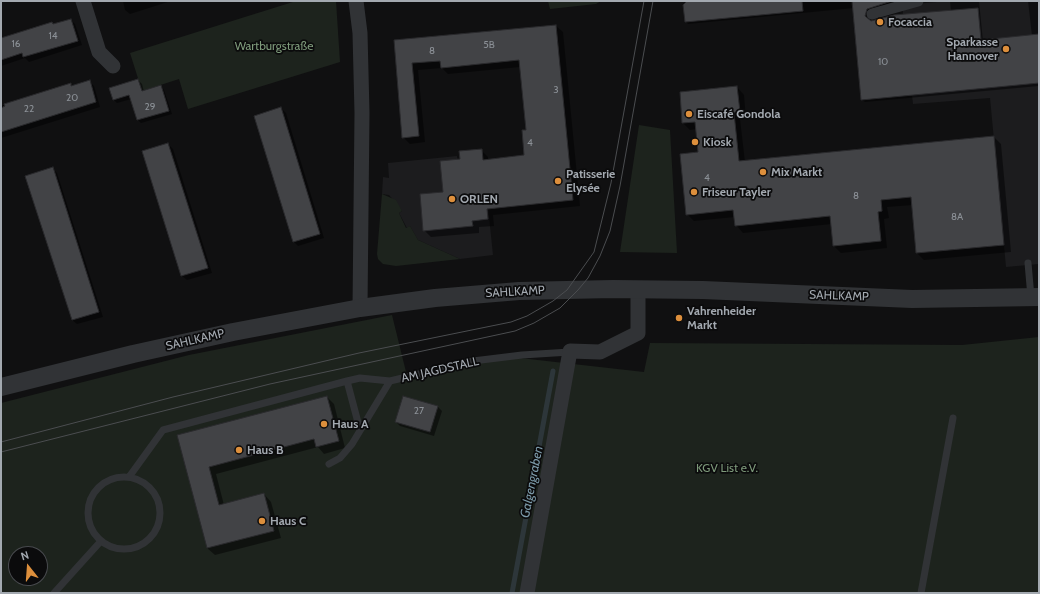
<!DOCTYPE html>
<html>
<head>
<meta charset="utf-8">
<style>
  body { margin:0 }
  #map { position:relative; width:1040px; height:594px; overflow:hidden; background:#101011; font-family:Cabin,sans-serif }
  canvas { display:block }
  .frame { position:absolute; inset:0; border:2px solid #a3a9b0; pointer-events:none }
  .north { position:absolute; left:8px; top:546px; width:40px; height:40px; box-sizing:border-box; background:#0b0b0c; border:1px solid #484a4e; border-radius:50%; rotate:343deg; font-size:11px; font-weight:700; line-height:16px; text-align:center; color:#a3a9b0 }
  .north::after { content:''; display:block; margin:auto; width:14px; height:18px; background:#dd8f3c; clip-path:polygon(50% 0,100% 100%,50% 72%,0 100%) }
</style>
</head>
<body>
<div id="map">
<canvas width="1040" height="594"></canvas>
<div class="frame"></div>
<div class="north">N</div>
</div>
<script>
const g = document.querySelector('canvas').getContext('2d');
g.lineJoin = 'round';
function paint(path, color) {
  g.fillStyle = color;
  g.fill(path, 'evenodd');
}
function toPath(rows) {
  const path = new Path2D();
  for (const r of rows) {
    if (r.length === 3) {
      path.moveTo(r[0] + r[2], r[1]);
      path.arc(r[0], r[1], r[2], 0, 2 * Math.PI);
      continue;
    }
    path.moveTo(r[0], r[1]);
    for (let i = 2; i < r.length; i += 2) path.lineTo(r[i], r[i + 1]);
  }
  return path;
}
function trace(path, color, width, dash) {
  g.strokeStyle = color;
  g.lineWidth = width;
  g.lineCap = dash ? 'butt' : 'round';
  g.setLineDash(dash || []);
  g.stroke(path);
}
function write(font, color, halo, rows, align = 'center') {
  g.font = font + ' Cabin,sans-serif';
  g.lineWidth = 3.5;
  g.setLineDash([]);
  g.textBaseline = 'middle';
  g.strokeStyle = halo;
  g.fillStyle = color;
  for (const [text, x, y, turn = 0] of rows) {
    g.save();
    g.translate(x, y);
    g.rotate((+turn || 0) * Math.PI / 180);
    g.textAlign = isNaN(turn) ? turn : align;
    if (halo) g.strokeText(text, 0, 0);
    g.fillText(text, 0, 0);
    g.restore();
  }
}
const built = toPath([
  [949,1,1039,1,1039,264,1006,267,990,98,913,104,902,5],
  [457,156,459,171,484,168,493,255,460,259,418,240,410,226,407,228,399,213,402,211,389,195,382,194,383,177,389,178,388,163]
]);
const green = toPath([
  [296,1,336,1,340,62,188,109,179,79,142,91,130,53],
  [548,1,601,1,596,4,550,9],
  [639,125,670,130,677,253,620,252],
  [382,194,396,200,402,211,399,213,406,228,410,226,418,240,460,259,396,266,383,264,378,259,377,254],
  [392,315,408,380,474,363,520,358,644,372,650,343,962,345,1039,337,1039,593,1,593,1,403,189,355],
  [16,554,40,554,40,578,16,578]
]);
const shadow = toPath([
  [123,1,171,1,130,14,125,10],
  [688,1,894,1,894,3,867,16,869,21,874,22,951,12,950,1,979,1,983,41,1032,36,1028,1,1039,1,1039,86,865,102,862,100,854,8,688,24,686,22],
  [71,20,75,24,82,45,29,62,25,58,1,66,1,39,52,23,54,25],
  [556,26,563,32,580,206,493,215,494,226,479,227,479,233,431,237,424,230,461,160,481,150,488,157,488,160,525,156,527,131,520,67,448,74,442,68,418,70,425,142,410,144,403,137,395,41],
  [138,80,142,84,144,92,161,86,164,90,172,114,141,123,138,120,131,99,117,103,114,100],
  [89,81,94,86,100,107,1,138,1,106,70,84,73,87],
  [737,87,744,95,746,119,740,119,745,162,994,137,1001,144,1011,252,924,260,917,253,913,205,887,207,889,218,884,219,887,248,841,253,834,246,832,224,743,233,736,225,735,217,694,221,687,214,699,153,697,129,690,130,683,123],
  [281,108,286,113,324,238,298,246,294,242],
  [168,144,173,149,212,273,187,280,182,276,143,152],
  [52,168,57,173,103,317,77,324,72,320],
  [327,397,334,404,345,448,324,454,318,447,216,474,224,505,264,494,271,502,281,538,215,555,207,548,178,436],
  [403,397,438,407,442,411,434,436,400,426,396,422]
]);
const stream = toPath([
  [512,593,553,371]
]);
const building = toPath([
  [687,1,802,1,803,11,685,22,683,5,687,1],
  [852,1,892,1,867,9,865,16,871,21,894,15,978,8,981,40,1039,34,1039,83,861,100,852,1],
  [71,19,78,41,23,57,22,53,1,60,1,38,52,22,53,24,71,19],
  [556,25,573,200,487,209,488,219,472,221,473,226,423,231,420,194,443,192,440,161,460,159,459,151,482,149,483,160,524,155,522,130,526,130,519,60,441,68,440,61,412,63,419,136,402,138,394,40,556,25],
  [138,79,142,91,161,85,169,111,137,120,129,95,113,100,109,88,138,79],
  [90,80,96,102,1,132,1,108,5,106,4,104,71,83,71,86,90,80],
  [737,86,740,112,734,113,739,161,994,136,1004,245,916,253,911,197,881,200,882,211,878,212,881,241,833,246,830,216,735,226,733,210,686,215,680,154,698,152,695,122,682,123,680,92,737,86],
  [281,107,320,234,293,242,254,116,281,107],
  [168,143,208,268,181,276,142,151,168,143],
  [53,167,99,312,72,320,25,176,53,167],
  [327,396,339,441,316,447,314,439,209,467,219,505,264,493,274,531,207,548,177,435,327,396],
  [403,396,438,406,430,432,395,422,403,396]
]);
const service = toPath([
  [1028,263,1031,297],
  [360,430,347,381,360,378,390,381],
  [329,464,340,458,352,444,390,381,473,361,522,355,570,352],
  [124,513,36],
  [129,477,163,430,347,381],
  [54,593,101,541],
  [921,593,953,418]
]);
const pedestrian = toPath([
  [872,14,918,1]
]);
const minor = toPath([
  [83,1,99,52,113,66],
  [356,1,360,33,362,113,360,308],
  [527,593,570,351,600,352,638,333,638,289]
]);
const tertiary = toPath([
  [1,387,133,354,233,332,360,308,435,298,519,291,613,289,703,290,912,299,1039,297]
]);
const tram = toPath([
  [1,442,173,397,359,353,511,322,527,316,553,301,567,290,594,252,611,183,644,1],
  [1,452,270,384,515,331,534,323,560,308,578,290,588,278,600,256,610,231,620,186,653,1]
]);
const markers = [
  [880,22,4,"#dd8f3c"],
  [1006,49,4,"#dd8f3c"],
  [689,114,4,"#dd8f3c"],
  [695,142,4,"#dd8f3c"],
  [763,172,4,"#dd8f3c"],
  [558,181,4,"#dd8f3c"],
  [694,192,4,"#dd8f3c"],
  [452,199,4,"#dd8f3c"],
  [679,318,4,"#dd8f3c"],
  [324,424,4,"#dd8f3c"],
  [239,450,4,"#dd8f3c"],
  [262,521,4,"#dd8f3c"]
];
const numberNames = [
  ["14",53,36],
  ["16",16,44],
  ["5B",489,45],
  ["8",432,51],
  ["10",883,62],
  ["3",556,90],
  ["20",72,98],
  ["29",150,107],
  ["22",29,109],
  ["4",530,143],
  ["4",707,178],
  ["8",856,196],
  ["8A",957,217],
  ["27",419,411]
];
const poiNames = [
  ["Focaccia",888,22],
  ["Sparkasse",998,42,"right"],
  ["Hannover",998,56,"right"],
  ["Eiscafé Gondola",697,114],
  ["Kiosk",703,142],
  ["Mix Markt",771,172],
  ["Patisserie",566,174],
  ["Elysée",566,188],
  ["Friseur Tayler",702,192],
  ["ORLEN",460,199],
  ["Vahrenheider",687,311],
  ["Markt",687,325],
  ["Haus A",332,424],
  ["Haus B",247,450],
  ["Haus C",270,521]
];
const parkNames = [
  ["Wartburgstraße",274,46],
  ["KGV List e.V.",727,468]
];
const streetNames = [
  ["SAHLKAMP",515,292,-3],
  ["SAHLKAMP",839,296,2],
  ["SAHLKAMP",195,340,-13],
  ["AM JAGDSTALL",440,370,-13]
];
const waterNames = [
  ["Galgengraben",532,482,-79]
];
paint(built, '#1c1c1e');
paint(green, '#1d231d');
paint(shadow, '#0007');
trace(stream, '#2d363a', 5);
paint(building, '#424346');
trace(building, '#2a2a2d', 1);
trace(service, '#313336', 7);
trace(pedestrian, '#313336', 11);
trace(minor, '#313336', 15);
trace(tertiary, '#313336', 18);
trace(tram, '#4b4d50', 1);
for (const [x, y, r, color] of markers) {
  const dot = new Path2D();
  dot.arc(x, y, r, 0, 2 * Math.PI);
  g.fillStyle = color;
  g.fill(dot);
  trace(dot, '#0b0b0c', 1.5);
}
write('10px', '#8b9096', null, numberNames);
write('bold 12px', '#a3a9b0', '#0b0b0c', poiNames, 'left');
write('12px', '#7e9a7b', '#0b0b0c', parkNames);
write('12px', '#a3a9b0', '#0b0b0c', streetNames);
write('italic 13px', '#7c9aa9', '#0b0b0c', waterNames);
</script>
</body>
</html>
